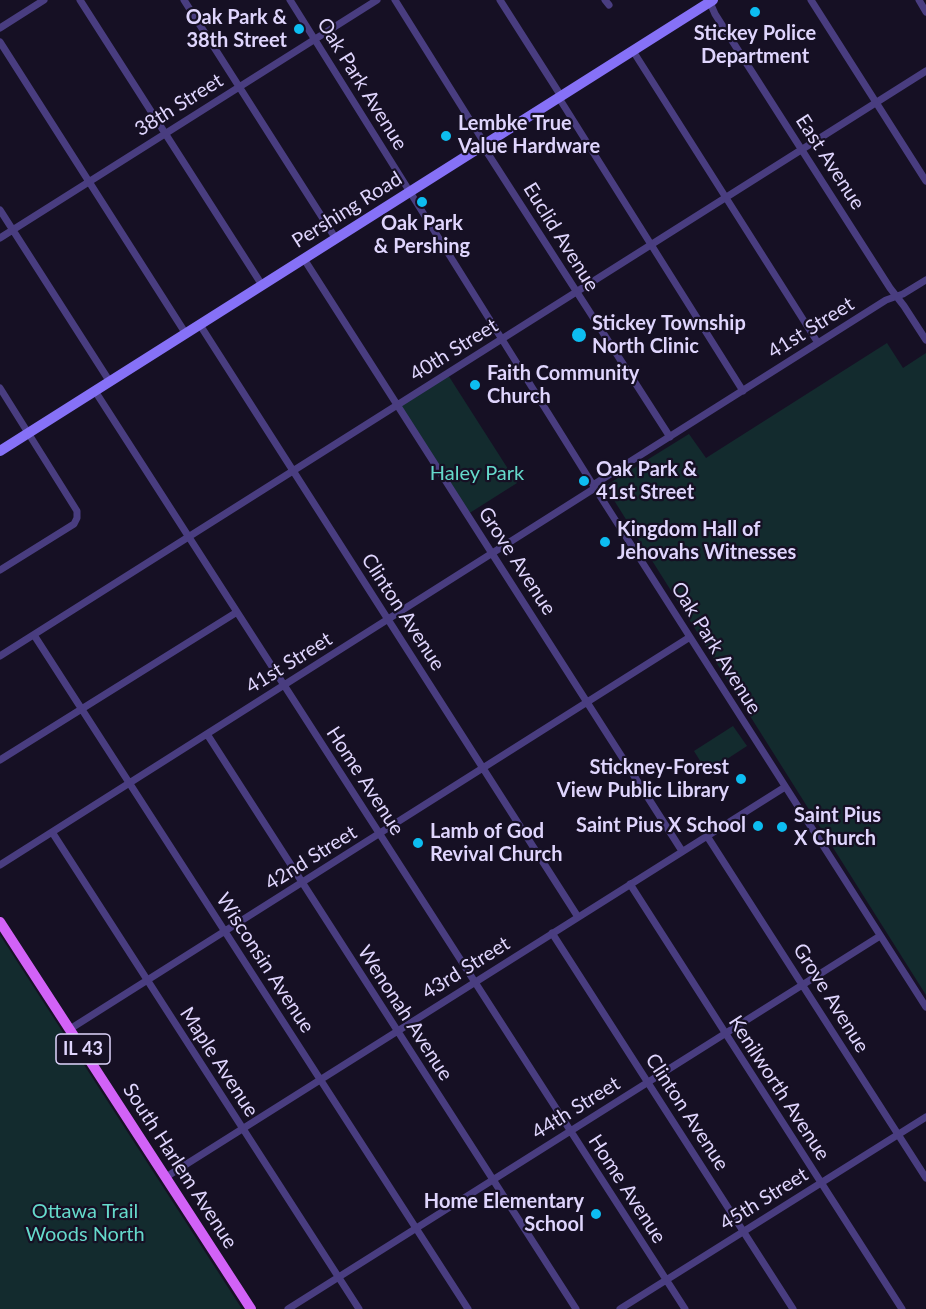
<!DOCTYPE html>
<html>
<head>
<meta charset="utf-8">
<style>
  body { margin:0 }
  canvas { display:block; background:#161024 }
</style>
</head>
<body>
<canvas width="926" height="1309"></canvas>
<script>
const g = document.querySelector('canvas').getContext('2d');
g.lineJoin = 'round';
function paint(path, color) {
  g.fillStyle = color;
  g.fill(path, 'evenodd');
}
function toPath(rows) {
  const path = new Path2D();
  for (const r of rows) {
    path.moveTo(r[0], r[1]);
    for (let i = 2; i < r.length; i += 2) path.lineTo(r[i], r[i + 1]);
  }
  return path;
}
function trace(path, color, width, dash) {
  g.strokeStyle = color;
  g.lineWidth = width;
  g.lineCap = dash ? 'butt' : 'round';
  g.setLineDash(dash || []);
  g.stroke(path);
}
function write(font, color, halo, rows, align = 'center') {
  g.font = font + ' Lato,sans-serif';
  g.lineWidth = 4.5;
  g.setLineDash([]);
  g.textBaseline = 'middle';
  g.strokeStyle = halo;
  g.fillStyle = color;
  for (const [text, x, y, turn = 0] of rows) {
    g.save();
    g.translate(x, y);
    g.rotate((+turn || 0) * Math.PI / 180);
    g.textAlign = isNaN(turn) ? turn : align;
    if (halo) g.strokeText(text, 0, 0);
    g.fillText(text, 0, 0);
    g.restore();
  }
}
const green = toPath([
  [887,343,903,368,926,353,926,995,605,486,689,434,706,458],
  [448,375,517,483,468,514,400,406],
  [733,726,747,746,707,772,694,751],
  [0,935,242,1309,0,1309]
]);
const street = toPath([
  [80,0,262,285],
  [184,0,336,239],
  [290,0,593,485,926,1007],
  [395,0,485,144],
  [500,0,561,96],
  [605,0,609,5],
  [709,0,715,14,890,288,904,306,926,340],
  [811,0,926,181],
  [919,0,926,12],
  [0,28,44,0],
  [0,42,186,334],
  [633,51,818,343],
  [559,98,743,391],
  [483,146,670,437],
  [0,210,110,382],
  [0,238,377,0],
  [304,259,682,851],
  [200,325,578,917],
  [0,388,77,511,77,518,74,524,0,570],
  [95,391,685,1309],
  [593,485,886,300,903,294,926,280],
  [34,635,468,1309],
  [0,656,926,71],
  [207,734,576,1309],
  [0,760,237,612],
  [52,832,359,1309],
  [707,836,926,1178],
  [0,865,595,488],
  [630,884,902,1309],
  [552,933,793,1309],
  [70,1029,690,637],
  [166,1177,785,787],
  [288,1309,880,936],
  [620,1309,926,1117]
]);
const secondary = toPath([
  [0,451,713,0]
]);
const primary = toPath([
  [0,922,251,1309]
]);
const markers = [
  [755,12,6,"#0dbdf1"],
  [299,29,6,"#0dbdf1"],
  [446,136,6,"#0dbdf1"],
  [422,202,6,"#0dbdf1"],
  [579,335,8,"#0dbdf1"],
  [475,385,6,"#0dbdf1"],
  [584,481,6,"#0dbdf1"],
  [605,542,6,"#0dbdf1"],
  [741,779,6,"#0dbdf1"],
  [758,826,6,"#0dbdf1"],
  [782,827,6,"#0dbdf1"],
  [418,843,6,"#0dbdf1"],
  [596,1214,6,"#0dbdf1"]
];
const shields = [
  [83,1049,54]
];
const shieldNames = [
  ["IL 43",83,1049]
];
const poiNames = [
  ["Oak Park &",287,18,"right"],
  ["38th Street",287,41,"right"],
  ["Stickey Police",755,34,"center"],
  ["Department",755,57,"center"],
  ["Lembke True",458,124],
  ["Value Hardware",458,147],
  ["Oak Park",422,224,"center"],
  ["& Pershing",422,247,"center"],
  ["Stickey Township",592,324],
  ["North Clinic",592,347],
  ["Faith Community",487,374],
  ["Church",487,397],
  ["Oak Park &",596,470],
  ["41st Street",596,493],
  ["Kingdom Hall of",617,530],
  ["Jehovahs Witnesses",617,553],
  ["Stickney-Forest",729,768,"right"],
  ["View Public Library",729,791,"right"],
  ["Saint Pius",794,816],
  ["X Church",794,839],
  ["Saint Pius X School",746,826,"right"],
  ["Lamb of God",430,832],
  ["Revival Church",430,855],
  ["Home Elementary",584,1202,"right"],
  ["School",584,1225,"right"]
];
const streetNames = [
  ["Oak Park Avenue",362,84,58],
  ["38th Street",179,105,-32],
  ["East Avenue",830,162,57],
  ["Pershing Road",347,210,-32],
  ["Euclid Avenue",561,237,58],
  ["41st Street",811,328,-32],
  ["40th Street",454,350,-32],
  ["Grove Avenue",517,561,57],
  ["Clinton Avenue",403,612,57],
  ["Oak Park Avenue",716,648,58],
  ["41st Street",289,663,-32],
  ["Home Avenue",365,781,57],
  ["42nd Street",311,858,-32],
  ["Wisconsin Avenue",265,963,57],
  ["43rd Street",466,968,-32],
  ["Grove Avenue",831,998,58],
  ["Wenonah Avenue",405,1013,57],
  ["Maple Avenue",219,1062,57],
  ["Kenilworth Avenue",779,1088,57],
  ["44th Street",576,1108,-32],
  ["Clinton Avenue",687,1112,57],
  ["South Harlem Avenue",180,1166,57],
  ["Home Avenue",627,1189,57],
  ["45th Street",764,1199,-32]
];
const parkNames = [
  ["Haley Park",477,474],
  ["Ottawa Trail",85,1212],
  ["Woods North",85,1235]
];
paint(green, '#132b2e');
trace(street, '#493d80', 7);
trace(secondary, '#8671f7', 10);
trace(primary, '#d262f7', 10);
for (const [x, y, r, color] of markers) {
  const dot = new Path2D();
  dot.arc(x, y, r, 0, 2 * Math.PI);
  g.fillStyle = color;
  g.fill(dot);
  trace(dot, '#161024', 2);
}
for (const [x, y, w] of shields) {
  const box = new Path2D();
  box.roundRect(x - w / 2, y - 15, w, 30, 4.5);
  g.fillStyle = '#161024';
  g.fill(box);
  trace(box, '#dfd5fd', 1.5);
}
write('bold 18px', '#dfd5fd', null, shieldNames);
write('bold 20px', '#dfd5fd', '#161024', poiNames, 'left');
write('20px', '#dfd5fd', '#161024', streetNames);
write('20px', '#65d9cb', '#161024', parkNames);
</script>
</body>
</html>
